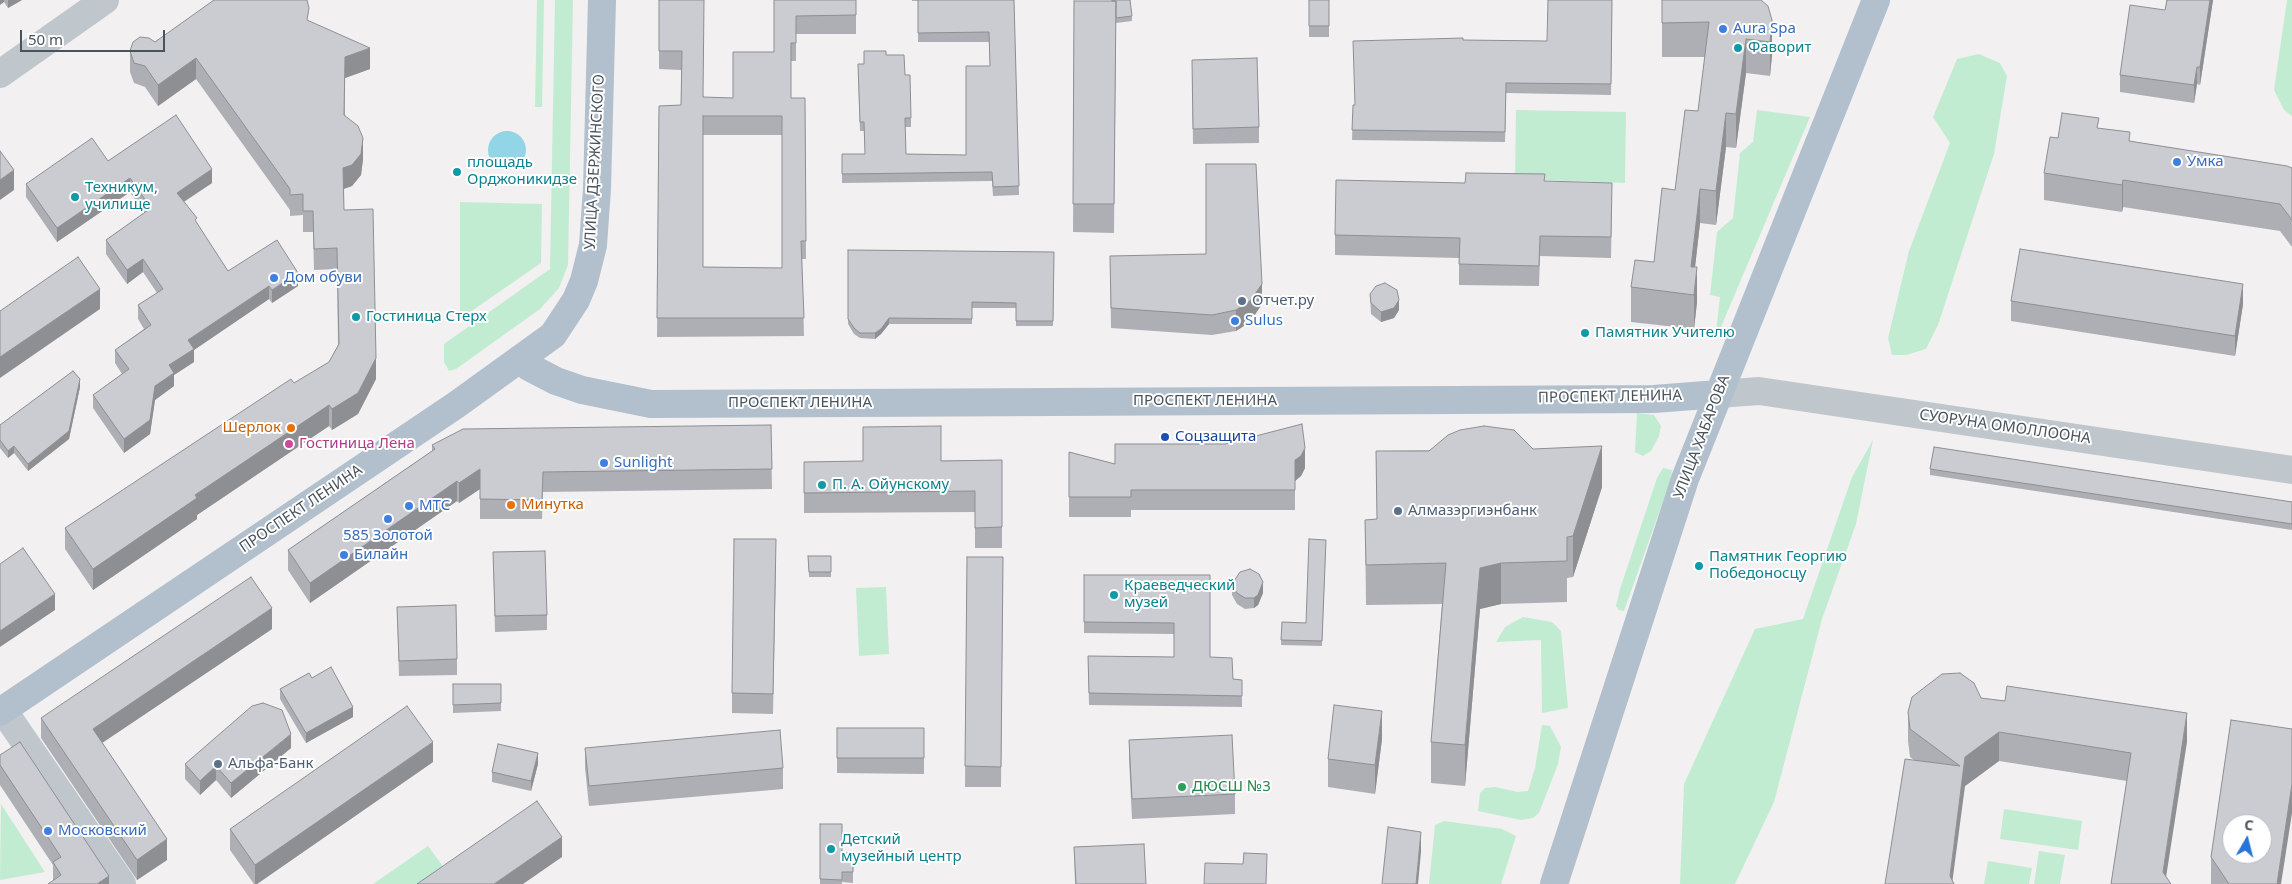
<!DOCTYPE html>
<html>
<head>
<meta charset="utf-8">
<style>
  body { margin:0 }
  #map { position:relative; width:2292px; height:884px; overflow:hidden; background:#f2f0f0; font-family:"Noto Sans",sans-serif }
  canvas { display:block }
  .north { position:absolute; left:2222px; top:814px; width:50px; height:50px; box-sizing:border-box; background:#fff; border:1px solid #b6babe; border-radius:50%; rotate:8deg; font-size:14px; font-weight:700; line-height:20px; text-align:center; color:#49535c }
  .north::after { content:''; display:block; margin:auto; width:18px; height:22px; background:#2674d6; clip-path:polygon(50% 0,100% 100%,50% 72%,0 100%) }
  .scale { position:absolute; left:20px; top:30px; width:145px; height:22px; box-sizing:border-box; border:2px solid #49535c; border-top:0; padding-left:6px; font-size:15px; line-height:18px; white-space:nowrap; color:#49535c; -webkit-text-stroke:4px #fff; paint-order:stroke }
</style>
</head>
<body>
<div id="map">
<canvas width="2292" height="884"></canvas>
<div class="north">С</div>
<div class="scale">50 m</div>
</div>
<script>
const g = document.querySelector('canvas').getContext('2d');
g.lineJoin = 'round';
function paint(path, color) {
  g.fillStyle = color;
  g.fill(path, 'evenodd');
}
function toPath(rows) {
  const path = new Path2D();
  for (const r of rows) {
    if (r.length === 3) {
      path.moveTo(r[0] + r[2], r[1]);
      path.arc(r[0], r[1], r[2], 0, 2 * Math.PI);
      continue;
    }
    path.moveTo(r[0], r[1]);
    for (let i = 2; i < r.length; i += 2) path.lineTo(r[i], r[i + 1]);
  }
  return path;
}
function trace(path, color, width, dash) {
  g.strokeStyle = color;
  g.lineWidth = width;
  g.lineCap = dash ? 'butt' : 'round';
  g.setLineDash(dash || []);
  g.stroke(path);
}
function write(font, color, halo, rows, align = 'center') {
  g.font = font + ' "Noto Sans",sans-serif';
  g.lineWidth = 4;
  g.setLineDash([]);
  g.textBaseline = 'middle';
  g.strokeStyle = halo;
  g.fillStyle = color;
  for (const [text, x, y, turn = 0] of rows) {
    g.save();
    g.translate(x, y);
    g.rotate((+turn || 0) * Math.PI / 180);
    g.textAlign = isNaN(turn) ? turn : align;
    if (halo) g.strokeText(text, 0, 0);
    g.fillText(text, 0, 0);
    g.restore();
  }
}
const green = toPath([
  [537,0,544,0,542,107,535,107],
  [555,0,573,0,568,265,559,288,540,309,456,369,449,371,444,362,444,344,550,269],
  [2287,0,2292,0,2292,116,2284,110,2274,90],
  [1979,54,2000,63,2007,76,1994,154,1938,325,1926,349,1906,355,1892,355,1888,338,1909,251,1950,143,1933,117,1957,59],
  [1516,110,1626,112,1625,183,1515,179],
  [1757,110,1810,117,1715,341,1720,297,1710,295,1717,232,1733,218,1740,153,1753,142],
  [460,202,542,204,541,263,460,319],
  [1637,413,1654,415,1661,426,1659,436,1651,451,1643,456,1635,452],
  [1873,440,1856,524,1822,619,1774,802,1735,884,1680,884,1684,784,1755,629,1803,619,1852,477],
  [1663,468,1672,470,1671,479,1624,611,1619,610,1616,606,1620,589,1657,478],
  [886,587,889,654,859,656,856,588],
  [1523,617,1552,622,1561,631,1568,708,1542,713,1541,640,1496,642,1505,627],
  [1542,725,1550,726,1561,747,1558,764,1539,813,1533,818,1521,820,1478,811,1480,793,1485,788,1495,787,1518,792,1528,791,1535,768],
  [1,804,45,872,0,880],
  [2004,809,2082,821,2078,850,2000,839],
  [1444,821,1502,829,1516,836,1501,884,1429,884,1435,825],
  [428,846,447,872,430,884,373,884],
  [2039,851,2065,855,2060,884,2034,884],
  [1988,861,2032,868,2029,884,1984,884]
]);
const water = toPath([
  [507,150,19]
]);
const minor = toPath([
  [0,74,105,0],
  [1718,394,1759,391,2292,470],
  [3,710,122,884]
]);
const major = toPath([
  [521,359,529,367,556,381,582,390,651,404,1654,399,1718,394],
  [0,712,456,405,553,335,576,300,584,281,593,245,597,189,602,0],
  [1554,884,1685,479,1876,0]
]);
const wall = toPath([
  [0,0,22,0,8,8,4,2],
  [659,0,704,97,733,98,774,52,774,0,856,0,856,34,796,34,796,61,791,61,791,98,805,98,806,259,802,259,804,336,657,337,659,106,681,105,681,70,659,69],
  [703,135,782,135,782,268,703,267],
  [912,0,1014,0,1019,195,993,196,992,181,842,183,842,154,865,154,864,131,860,131,858,73,864,64,886,55,905,75,911,118,911,127,905,127,906,154,966,155,990,66,989,42,918,42,918,1,912,1],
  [1309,0,1329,0,1329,37,1309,37],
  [1612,0,1611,95,1506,93,1505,142,1352,140,1353,105,1355,105,1463,40,1547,41],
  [1662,0,1768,6,1772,55,1770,76,1746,73,1736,148,1726,147,1716,225,1700,223,1695,267,1697,302,1694,329,1631,322,1631,287,1654,262,1698,111,1705,57,1662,57],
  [2167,0,2213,0,2200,85,2197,84,2194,103,2120,92,2120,75,2165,10],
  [1074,1,1132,16,1132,21,1116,23,1114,233,1073,232],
  [309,21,370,69,345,78,345,115,363,159,361,175,352,186,344,189,344,210,376,379,358,414,332,430,329,426,197,515,197,519,93,590,65,549,65,528,329,362,338,345,337,269,314,270,313,232,303,232,303,215,290,216,290,210,196,79,158,106,145,87,134,83,130,72,130,51,155,42],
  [1192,75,1259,127,1259,143,1193,144],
  [2099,128,2130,141,2292,168,2292,247,2280,231,2123,207,2122,212,2044,200,2044,173,2058,138],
  [108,161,212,183,184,202,197,224,228,271,298,286,272,303,269,299,194,350,194,362,174,375,174,386,155,400,150,434,124,453,93,408,93,395,122,374,115,363,115,350,144,329,138,319,138,305,157,293,143,272,127,284,106,254,106,240,144,213,130,192,57,242,26,197,26,184],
  [1545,181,1612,203,1611,258,1540,256,1539,286,1459,285,1459,258,1335,255,1335,235,1465,183],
  [848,250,1054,252,1053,326,1016,326,1016,308,972,308,972,324,889,324,881,334,875,339,860,338,854,334,848,324],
  [1110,256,1262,304,1250,322,1236,331,1212,335,1111,328],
  [1370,294,1399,310,1394,318,1381,322,1371,314],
  [2011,301,2243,304,2235,356,2011,321],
  [80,387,69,439,28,471,14,453,8,458,0,448,0,425],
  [771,425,772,489,543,492,542,519,480,519,480,489,459,503,457,501,310,603,288,570,288,550,432,451,432,445],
  [1533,449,1602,487,1573,577,1567,578,1567,602,1501,604,1480,609,1465,786,1431,783,1431,742,1442,604,1366,605,1365,520,1377,519,1376,451],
  [1069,452,1115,464,1305,468,1301,476,1295,481,1295,510,1131,510,1131,517,1069,517],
  [1002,460,1002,548,975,548,975,512,804,513,804,462],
  [1930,469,2292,502,2292,530,1930,475],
  [1326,540,1322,646,1281,645,1282,622,1306,623],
  [493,552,547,615,547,630,495,632],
  [808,556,831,556,831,577,809,577],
  [967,557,1003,557,1001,787,965,787],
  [776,560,773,714,732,713,732,693],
  [1084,575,1210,575,1210,657,1233,679,1242,680,1242,707,1089,705,1088,656,1174,657,1174,634,1084,633],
  [1232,584,1263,593,1258,605,1254,608,1245,609,1237,604,1232,595],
  [397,607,457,659,457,675,399,676],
  [272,629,102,743,167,860,137,880,41,738,41,718],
  [312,678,353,717,306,743,280,699,280,689],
  [453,684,501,684,501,711,453,713],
  [1981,698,2187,742,2111,884,2127,781,1999,761,1965,786,1914,760,1910,757,1908,741,1908,712],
  [837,728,924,728,924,774,837,773],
  [1382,739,1375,794,1328,787,1328,759],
  [1129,740,1235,794,1235,814,1132,819,1129,760],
  [291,748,231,798,216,780,200,795,185,779,185,764],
  [585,748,783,768,783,789,589,806,585,768],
  [0,755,109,884,53,881,53,865,0,785],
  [433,762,257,884,254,884,230,850,230,829],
  [538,764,531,791,492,782,492,772],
  [820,824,842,853,853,853,853,883,842,882,842,884,820,884],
  [1074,847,1146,884,1075,884],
  [2211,857,2281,884,2211,884]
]);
const shadedWall = toPath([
  [0,0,4,0,4,2,0,5],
  [8,0,22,0,8,8],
  [2210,0,2213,0,2200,85,2200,67],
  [1772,20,1772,55,1770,76,1770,42],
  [1746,39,1746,73,1736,148,1736,114],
  [370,48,370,69,345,78,345,57],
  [196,58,196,79,158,106,158,85],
  [2197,67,2197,84,2194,103,2194,85],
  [1726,113,1726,147,1716,225,1716,191],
  [363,138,363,159,361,175,352,186,343,189,343,168],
  [212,169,212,183,177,206,177,193],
  [14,170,14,190,0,200,0,180],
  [130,178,130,192,57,242,57,228],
  [2123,180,2123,207,2122,212,2122,185],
  [1700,189,1700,223,1692,294,1691,267],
  [143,259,143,272,127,284,127,270],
  [1697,267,1697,302,1694,329,1694,295],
  [298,273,298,286,272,303,272,290],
  [1262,284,1262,304,1250,322,1236,331,1236,310],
  [2243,284,2243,304,2235,356,2235,336],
  [269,286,269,299,194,350,194,362,174,375,174,386,155,400,150,434,124,453,124,439,155,386,169,365,188,340],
  [100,289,100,309,0,378,0,357],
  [1399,300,1399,310,1394,318,1381,322,1381,312],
  [889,318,889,324,881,334,875,339,875,333],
  [376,358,376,379,358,414,332,430,332,409],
  [80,379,80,387,69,439,28,471,28,464],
  [329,405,329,426,197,515,197,519,93,590,93,569,195,495],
  [14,446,14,453,8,458,8,451],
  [1602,446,1602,487,1573,577,1573,536],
  [1305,448,1305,468,1301,476,1295,481,1295,460],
  [480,469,480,489,459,503,459,483],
  [457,481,457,501,310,603,310,583],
  [1501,563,1501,604,1480,609,1465,786,1465,745,1480,568],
  [1263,582,1263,593,1258,605,1254,608,1254,598],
  [55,594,55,610,0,647,0,631],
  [272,608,272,629,93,749,93,729],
  [353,707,353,717,306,743,306,733],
  [1382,711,1382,739,1375,794,1375,765],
  [2187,713,2187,742,2165,884,2163,872],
  [1999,732,1999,761,1965,786,1952,884,1950,876,1965,757],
  [291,734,291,748,231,798,231,783],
  [433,742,433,762,257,884,255,884,255,865],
  [538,753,538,764,531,791,531,781],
  [216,766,216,780,200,795,200,781],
  [2292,784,2292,813,2281,884,2277,884],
  [1421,832,1421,852,1418,884,1416,884],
  [562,837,562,857,523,884,494,884],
  [167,839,167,860,137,880,137,860],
  [109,876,109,884,97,884]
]);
const building = toPath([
  [214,0,307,0,309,8,307,20,370,48,345,57,344,115,358,126,363,138,361,154,352,165,343,168,344,210,373,209,376,358,358,393,332,409,329,405,195,495,197,498,93,569,65,528,291,379,294,383,329,362,339,344,337,248,314,249,313,211,303,211,303,194,290,195,290,189,196,58,158,85,145,66,134,63,130,51,133,42,140,37,149,38,155,42,214,0],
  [659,0,704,0,703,97,733,98,733,52,774,52,774,0,856,0,856,15,796,16,796,43,791,43,791,98,805,98,806,241,801,241,804,318,657,318,659,106,681,105,682,51,659,51,659,0],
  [703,116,782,116,782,268,703,267,703,116],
  [918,0,1014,0,1019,186,993,187,992,172,842,174,842,154,865,154,864,122,860,122,858,64,864,64,864,51,886,51,886,55,904,55,905,75,910,75,911,118,905,118,906,154,966,155,966,66,990,66,989,32,918,33,918,0],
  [1112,0,1130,0,1132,16,1116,18,1116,1,1112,1,1112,0],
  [1309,0,1329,0,1329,26,1309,26,1309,0],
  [1548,0,1612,0,1611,84,1506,83,1505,132,1352,130,1353,105,1355,105,1353,41,1463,38,1463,40,1547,41,1548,0],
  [1662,0,1761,0,1768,6,1772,20,1770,42,1746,39,1736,114,1726,113,1716,191,1700,189,1691,267,1697,267,1694,295,1631,287,1635,260,1654,262,1662,188,1675,190,1685,110,1698,111,1709,22,1662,23,1662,0],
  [2167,0,2210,0,2200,67,2197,67,2194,85,2120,75,2130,5,2165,10,2167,0],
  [1074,1,1116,1,1114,204,1073,204,1074,1],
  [1257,58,1259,127,1193,129,1192,60,1257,58],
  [2062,113,2099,118,2097,128,2130,132,2129,141,2287,166,2292,168,2292,220,2280,204,2123,180,2122,185,2044,173,2050,137,2058,138,2062,113],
  [176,115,212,169,177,193,197,218,195,220,228,271,277,240,298,273,272,290,269,286,188,340,194,349,169,365,174,373,155,386,150,420,124,439,93,395,129,369,115,350,151,325,138,305,163,289,143,259,127,270,106,240,151,208,130,178,57,228,26,184,92,138,108,161,176,115],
  [0,151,14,170,0,180,0,151],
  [1206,164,1256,164,1262,284,1250,301,1236,310,1212,315,1111,308,1110,256,1206,254,1206,164],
  [1466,173,1545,174,1544,181,1612,183,1611,237,1540,236,1539,266,1459,264,1460,238,1335,235,1336,180,1465,183,1466,173],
  [2020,249,2243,284,2235,336,2011,301,2020,249],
  [848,250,1054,252,1053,321,1016,321,1016,303,972,302,972,319,889,318,881,329,875,333,860,333,854,328,848,319,848,250],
  [78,257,100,289,0,357,0,311,78,257],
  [1385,283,1397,290,1399,300,1394,308,1381,312,1371,303,1370,294,1376,286,1385,283],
  [73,371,80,379,69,431,28,464,14,446,8,451,0,440,0,425,73,371],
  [1302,424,1305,448,1301,456,1295,460,1295,490,1131,490,1131,497,1069,497,1069,452,1115,464,1115,444,1225,444,1302,424],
  [771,425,772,469,543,472,542,500,480,499,480,469,459,483,457,481,310,583,288,550,435,449,432,445,463,429,771,425],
  [941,426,941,461,1002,460,1002,527,975,528,975,491,804,493,804,462,863,461,863,427,941,426],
  [1484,426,1514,430,1533,449,1602,446,1573,536,1567,537,1567,561,1501,563,1480,568,1465,745,1431,742,1446,563,1366,565,1365,520,1377,519,1376,451,1429,451,1448,435,1460,430,1484,426],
  [1934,447,2292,502,2292,524,1930,469,1934,447],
  [734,539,776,539,773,694,732,693,734,539],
  [1309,539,1326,540,1322,641,1281,640,1282,622,1306,623,1309,539],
  [23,548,55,594,0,631,0,564,23,548],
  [545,551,547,615,495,616,493,552,545,551],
  [808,556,831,556,831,572,809,572,808,556],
  [967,557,1003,557,1001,767,965,766,967,557],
  [1250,569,1259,574,1263,582,1258,595,1254,598,1245,598,1237,593,1232,584,1240,572,1250,569],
  [1084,575,1210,575,1210,657,1232,658,1233,679,1242,680,1242,696,1089,693,1088,656,1174,657,1174,623,1084,622,1084,575],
  [251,577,272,608,93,729,167,839,137,860,41,718,251,577],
  [456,605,457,659,399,661,397,607,456,605],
  [331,667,353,707,306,733,280,689,309,673,312,678,331,667],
  [1960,673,1974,683,1981,698,2005,701,2007,686,2187,713,2163,872,2171,884,2111,884,2131,753,1999,732,1965,757,1950,876,1954,884,1885,884,1905,759,1960,766,1910,729,1908,712,1912,697,1942,674,1960,673],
  [453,684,501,684,501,703,453,705,453,684],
  [263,703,282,710,291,734,231,783,216,766,200,781,185,764,252,706,263,703],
  [1334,705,1382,711,1375,765,1328,759,1334,705],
  [407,706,433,742,255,865,230,829,407,706],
  [2231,720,2292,729,2292,784,2277,884,2229,884,2211,857,2231,720],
  [2232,824,2262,824,2262,854,2232,854,2232,824],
  [837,728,924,728,924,758,837,758,837,728],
  [780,730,783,768,589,786,585,748,780,730],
  [1232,735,1235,794,1132,799,1129,740,1232,735],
  [20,742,109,876,97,884,48,884,61,875,53,862,61,857,0,765,0,755,20,742],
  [498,744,538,753,531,781,492,772,498,744],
  [537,801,562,837,494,884,417,884,537,801],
  [820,824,842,824,842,853,853,853,853,872,842,872,842,880,820,879,820,824],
  [1388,827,1421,832,1416,884,1382,884,1388,827],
  [1144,844,1146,884,1076,884,1074,847,1144,844],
  [1244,853,1267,854,1266,884,1204,884,1205,863,1243,864,1244,853]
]);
const markers = [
  [1723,29,5,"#3f7fe0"],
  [1738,48,5,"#0f9aa8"],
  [2177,162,5,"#3f7fe0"],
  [457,172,5,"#0f9aa8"],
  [75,197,5,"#0f9aa8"],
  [274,278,5,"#3f7fe0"],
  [1242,301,5,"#5c6f8a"],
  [356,317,5,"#0f9aa8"],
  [1235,321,5,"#3f7fe0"],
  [1585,333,5,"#0f9aa8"],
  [291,428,5,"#e8710a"],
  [1165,437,5,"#1a4fb4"],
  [289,444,5,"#d1479c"],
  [604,463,5,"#3f7fe0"],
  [822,485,5,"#0f9aa8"],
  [511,505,5,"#e8710a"],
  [409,506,5,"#3f7fe0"],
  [1398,511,5,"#5c6f8a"],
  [388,519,5,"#3f7fe0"],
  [344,555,5,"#3f7fe0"],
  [1699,566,5,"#0f9aa8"],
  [1114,595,5,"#0f9aa8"],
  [218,764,5,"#5c6f8a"],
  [1182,787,5,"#2e9e5b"],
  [48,831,5,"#3f7fe0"],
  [831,849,5,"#0f9aa8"]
];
const shopNames = [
  ["Aura Spa",1733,29],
  ["Умка",2187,162],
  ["Дом обуви",284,278],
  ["Sulus",1245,321],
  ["Sunlight",614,463],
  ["МТС",419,506],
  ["585 Золотой",388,536,"center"],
  ["Билайн",354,555],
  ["Московский",58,831]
];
const cultureNames = [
  ["Фаворит",1748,48],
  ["площадь",467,163],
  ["Орджоникидзе",467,180],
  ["Техникум,",85,188],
  ["училище",85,205],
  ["Гостиница Стерх",366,317],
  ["Памятник Учителю",1595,333],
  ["П. А. Ойунскому",832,485],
  ["Памятник Георгию",1709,557],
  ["Победоносцу",1709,574],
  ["Краеведческий",1124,586],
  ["музей",1124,603],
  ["Детский",841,840],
  ["музейный центр",841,857]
];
const streetNames = [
  ["УЛИЦА ДЗЕРЖИНСКОГО",595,162,-87],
  ["ПРОСПЕКТ ЛЕНИНА",1610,397,-1],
  ["ПРОСПЕКТ ЛЕНИНА",1205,401],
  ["ПРОСПЕКТ ЛЕНИНА",800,403],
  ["СУОРУНА ОМОЛЛООНА",2005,427,8],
  ["УЛИЦА ХАБАРОВА",1702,437,-69],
  ["ПРОСПЕКТ ЛЕНИНА",301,509,-34]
];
const serviceNames = [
  ["Отчет.ру",1252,301],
  ["Алмазэргиэнбанк",1408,511],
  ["Альфа-Банк",228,764]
];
const foodNames = [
  ["Шерлок",281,428],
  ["Минутка",521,505,"left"]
];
const transitNames = [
  ["Соцзащита",1175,437]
];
const hotelNames = [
  ["Гостиница Лена",299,444]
];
const leisureNames = [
  ["ДЮСШ №3",1192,787]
];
paint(green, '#c2ecd2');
paint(water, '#92d5e6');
trace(minor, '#bfc7cd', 28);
trace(major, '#b2bfcc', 28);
paint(wall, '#aeafb5');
paint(shadedWall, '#8d8f93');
paint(building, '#caccd2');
trace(building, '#8d8f93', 1);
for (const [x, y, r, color] of markers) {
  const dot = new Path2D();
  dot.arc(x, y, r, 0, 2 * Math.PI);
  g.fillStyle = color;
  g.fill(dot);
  trace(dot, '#fff', 2);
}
write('15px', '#366cbe', '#fff', shopNames, 'left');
write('15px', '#0d838f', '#fff', cultureNames, 'left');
write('15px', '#49535c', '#fff', streetNames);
write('15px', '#4e5e75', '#fff', serviceNames, 'left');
write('15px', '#c56008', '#fff', foodNames, 'right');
write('15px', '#164399', '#fff', transitNames, 'left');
write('15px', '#b23c85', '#fff', hotelNames, 'left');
write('15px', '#27864d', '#fff', leisureNames, 'left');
</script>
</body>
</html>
